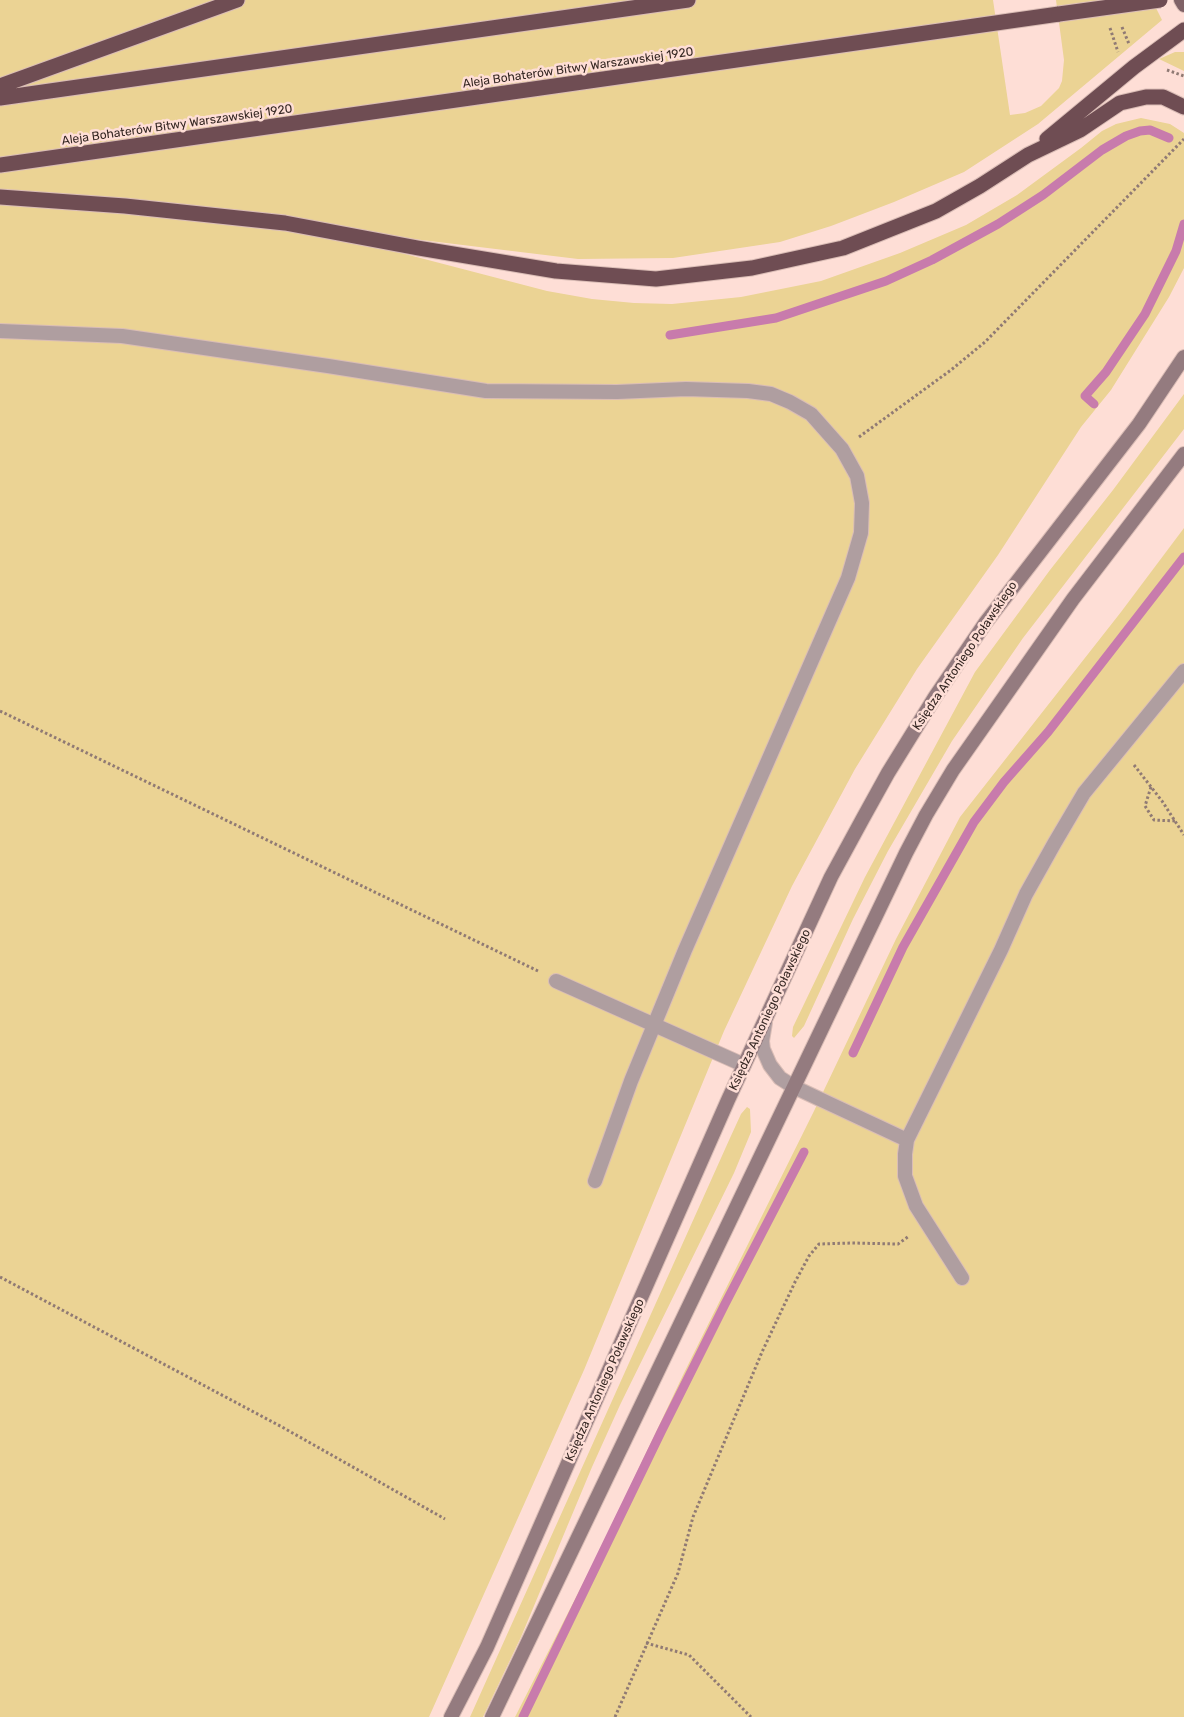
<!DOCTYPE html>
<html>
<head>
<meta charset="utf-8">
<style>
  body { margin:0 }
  canvas { display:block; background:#feded6 }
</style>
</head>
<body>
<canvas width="1184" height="1717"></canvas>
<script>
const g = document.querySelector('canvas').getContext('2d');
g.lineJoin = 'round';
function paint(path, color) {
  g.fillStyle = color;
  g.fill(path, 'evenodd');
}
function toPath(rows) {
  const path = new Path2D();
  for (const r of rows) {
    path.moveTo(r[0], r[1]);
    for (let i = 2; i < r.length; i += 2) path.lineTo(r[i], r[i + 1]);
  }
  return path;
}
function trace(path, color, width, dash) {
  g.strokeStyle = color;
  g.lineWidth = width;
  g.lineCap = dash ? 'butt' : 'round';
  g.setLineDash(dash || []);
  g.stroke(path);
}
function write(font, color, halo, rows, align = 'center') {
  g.font = font + ' Rubik,sans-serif';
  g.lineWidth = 5;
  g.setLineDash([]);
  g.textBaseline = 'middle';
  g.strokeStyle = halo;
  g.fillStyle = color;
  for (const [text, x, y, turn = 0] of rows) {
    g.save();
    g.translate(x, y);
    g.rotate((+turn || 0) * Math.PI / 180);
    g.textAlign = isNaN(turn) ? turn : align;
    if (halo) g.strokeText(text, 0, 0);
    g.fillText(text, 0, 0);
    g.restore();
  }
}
const green = toPath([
  [0,0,993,0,1010,115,1025,113,1041,106,1059,88,1062,81,1064,60,1056,0,1152,0,1162,20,1038,124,964,172,894,202,831,226,780,242,673,258,578,259,290,224,547,291,592,299,634,303,672,304,741,297,821,281,900,253,966,225,1017,195,1081,148,1102,131,1116,124,1141,118,1170,124,1184,133,1184,268,1169,297,1111,390,1081,427,998,555,917,669,855,769,792,886,724,1031,584,1370,429,1717,0,1717],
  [1175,52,1184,52,1184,71,1159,59],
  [1184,394,1184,429,1023,638,952,741,888,851,853,919,804,1026,794,1038,792,1036,793,1027,865,877,975,672,1050,570,1113,490],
  [1184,528,1184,1717,515,1717,600,1550,683,1375,814,1111,896,939,960,817,1121,612],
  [747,1107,750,1109,751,1132,734,1173,620,1405,592,1467,521,1637,483,1717,470,1717,730,1138,741,1114]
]);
const stream = toPath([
  [670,335,776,318,886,281,932,260,998,224,1043,195,1102,150,1126,136,1140,131,1150,130,1169,138],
  [1094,404,1085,396,1106,372,1145,314,1176,251,1184,224],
  [853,1053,903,947,974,822,1004,782,1048,732,1184,557],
  [523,1717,661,1432,725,1304,804,1152]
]);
const path = toPath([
  [1122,27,1129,44],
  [1110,28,1118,52],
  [1167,70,1184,76],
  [859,437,951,370,985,342,1184,139],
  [0,711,538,971],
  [1134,765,1162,801,1184,835],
  [1151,787,1145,806,1154,820,1176,821],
  [0,1277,282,1427,445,1519],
  [646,1643,689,1655,751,1717],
  [615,1717,678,1573,693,1517,762,1352,795,1282,809,1256,819,1244,852,1243,898,1244,909,1236]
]);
const service = toPath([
  [0,331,122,336,328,366,486,391,617,392,686,389,748,391,771,394,790,402,811,414,842,449,857,476,862,503,861,533,848,578,685,950,631,1081,595,1181],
  [556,981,744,1065],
  [765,1023,762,1041,763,1049,770,1065,780,1078,794,1087,907,1140],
  [962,1278,916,1206,905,1176,905,1154,907,1140,1001,950,1026,894,1054,844,1084,793,1184,671]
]);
const secondary = toPath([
  [451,1717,487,1647,728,1100,831,877,862,820,888,773,935,697,986,622,1139,424,1184,357],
  [492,1717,906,853,926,815,953,770,1073,599,1184,454]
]);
const primary = toPath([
  [1181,0,1184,5]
]);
const motorway = toPath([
  [0,86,237,0],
  [0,98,688,0],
  [1047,139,1134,67,1184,30],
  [0,165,1059,14],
  [0,197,125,206,285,223,418,248,556,271,656,279,752,268,843,248,936,211,980,186,1028,155,1080,130,1120,103,1146,97,1163,97,1184,107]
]);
const motorwayBridge = toPath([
  [1059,14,1160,0]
]);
const streetNames = [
  ["Aleja Bohaterów Bitwy Warszawskiej 1920",578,68,-8],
  ["Aleja Bohaterów Bitwy Warszawskiej 1920",177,125,-8],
  ["Księdza Antoniego Poławskiego",965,656,-56],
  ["Księdza Antoniego Poławskiego",770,1010,-65],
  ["Księdza Antoniego Poławskiego",605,1380,-66]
];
paint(green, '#ebd394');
trace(stream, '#c87bac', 9);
trace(service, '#dabdb6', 16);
trace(secondary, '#dabdb6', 16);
trace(primary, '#dabdb6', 16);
trace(motorway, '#dabdb6', 17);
trace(path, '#907a74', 3, [2.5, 2.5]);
trace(service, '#af9ea0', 14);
trace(secondary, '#947b7f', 14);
trace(primary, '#806267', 14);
trace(motorway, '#6f4d53', 15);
trace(motorwayBridge, '#dabdb6', 17, []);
trace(motorwayBridge, '#6f4d53', 15);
write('12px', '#352723', '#feded6', streetNames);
</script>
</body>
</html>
